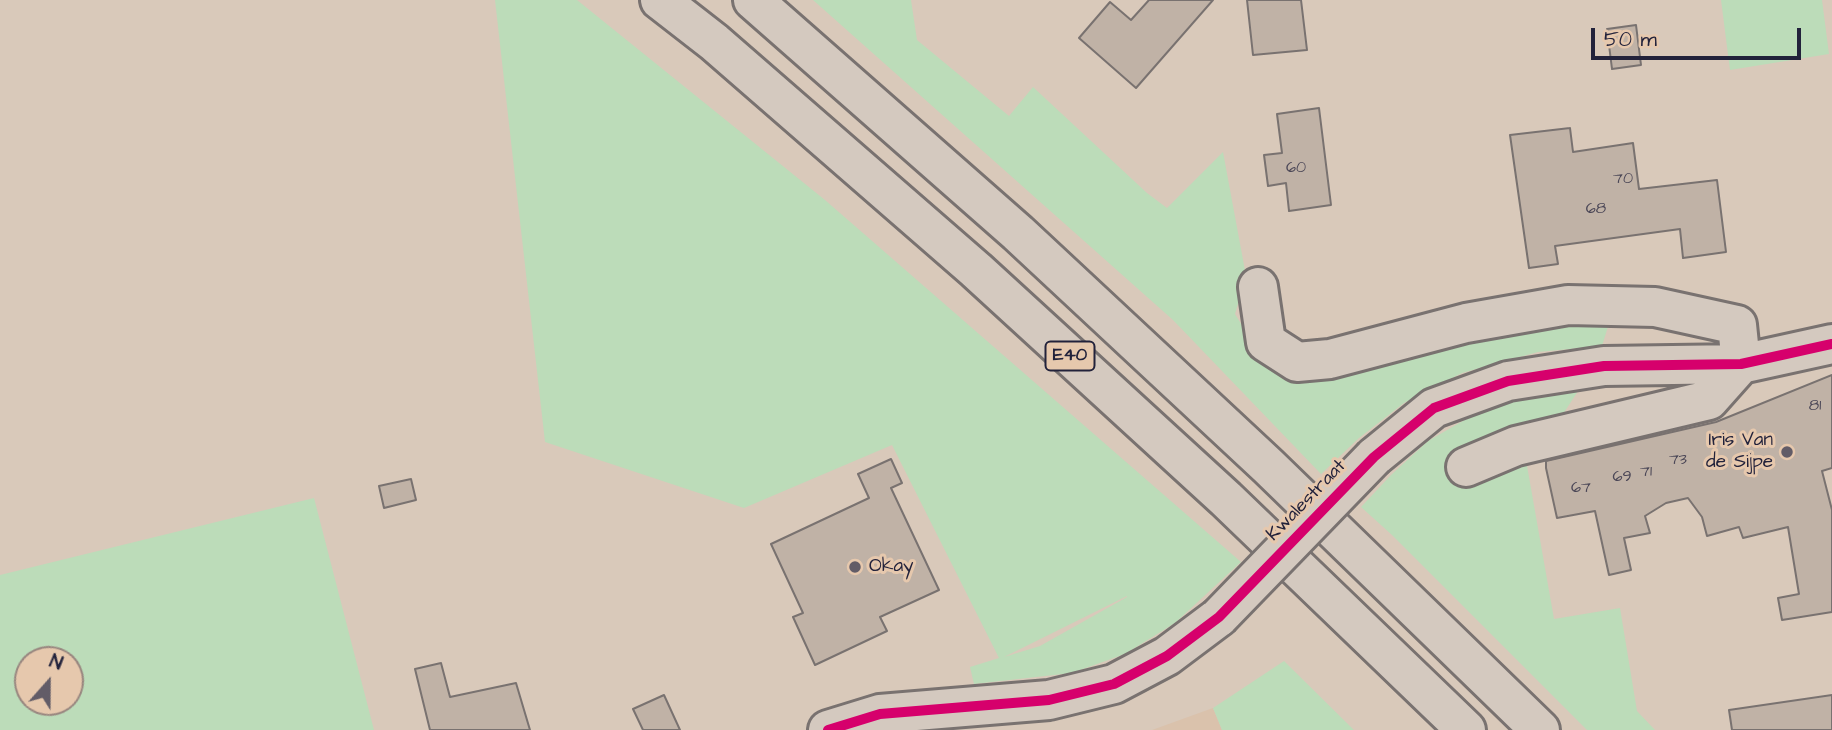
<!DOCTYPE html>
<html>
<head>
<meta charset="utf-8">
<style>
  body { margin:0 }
  #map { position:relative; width:1832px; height:730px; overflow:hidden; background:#d9c9ba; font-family:"Architects Daughter",sans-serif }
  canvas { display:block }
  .north { position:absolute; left:14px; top:646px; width:70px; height:70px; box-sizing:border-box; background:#e6c8ad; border:2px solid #98867f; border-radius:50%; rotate:21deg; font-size:19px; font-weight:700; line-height:28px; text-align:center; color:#22223b }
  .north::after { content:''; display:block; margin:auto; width:24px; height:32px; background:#625c67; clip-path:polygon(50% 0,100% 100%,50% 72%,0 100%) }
  .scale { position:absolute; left:1591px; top:28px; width:210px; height:32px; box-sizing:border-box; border:4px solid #22223b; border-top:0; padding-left:9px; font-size:21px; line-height:24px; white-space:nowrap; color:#22223b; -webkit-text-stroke:5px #e6c8ad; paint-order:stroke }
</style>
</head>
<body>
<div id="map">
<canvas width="1832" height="730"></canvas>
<div class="north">N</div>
<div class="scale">50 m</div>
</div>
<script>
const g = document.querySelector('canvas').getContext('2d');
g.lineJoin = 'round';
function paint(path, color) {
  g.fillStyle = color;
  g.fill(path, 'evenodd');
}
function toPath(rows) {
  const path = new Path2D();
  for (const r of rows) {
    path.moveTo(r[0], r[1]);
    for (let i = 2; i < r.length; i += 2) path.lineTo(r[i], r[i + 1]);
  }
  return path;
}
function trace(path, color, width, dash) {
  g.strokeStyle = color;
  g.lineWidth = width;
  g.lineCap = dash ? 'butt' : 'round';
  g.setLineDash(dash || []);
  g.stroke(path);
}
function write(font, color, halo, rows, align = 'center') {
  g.font = font + ' "Architects Daughter",sans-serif';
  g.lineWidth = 6;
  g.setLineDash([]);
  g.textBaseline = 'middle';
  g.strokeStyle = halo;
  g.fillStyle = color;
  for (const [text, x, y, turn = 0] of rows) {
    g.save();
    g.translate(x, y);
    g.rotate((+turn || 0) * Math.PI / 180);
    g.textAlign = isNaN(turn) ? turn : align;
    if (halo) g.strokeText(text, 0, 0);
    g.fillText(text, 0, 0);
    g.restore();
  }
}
const built = toPath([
  [1213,708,1222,730,1152,730]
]);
const green = toPath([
  [495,0,577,0,825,200,1241,562,1175,623,1125,654,1072,673,974,684,970,667,999,658,892,445,744,508,545,442],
  [1127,597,1040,646,1004,657,1127,596],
  [813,0,911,0,917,40,1009,116,1033,87,1147,193,1167,208,1223,152,1246,276,1235,314,1256,348,1485,327,1610,320,1602,346,1538,352,1462,373,1404,403,1359,438,1321,474,1173,320],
  [1721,0,1822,0,1829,54,1730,70],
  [1578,391,1556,425,1526,460,1554,619,1620,608,1637,711,1655,730,1587,730,1392,535,1361,507,1391,475,1428,441,1468,418,1526,395],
  [314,498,374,730,0,730,0,575],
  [28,660,70,660,70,702,28,702],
  [1284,661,1354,730,1222,730,1213,708]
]);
const building = toPath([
  [1149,0,1213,0,1136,88,1079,38,1110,2,1131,20,1149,0],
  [1247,0,1301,0,1307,50,1253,55,1247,0],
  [1636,25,1641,65,1612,69,1607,29,1636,25],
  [1319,108,1331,205,1289,211,1286,183,1268,186,1264,155,1282,153,1277,114,1319,108],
  [1570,128,1573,152,1633,143,1639,189,1717,180,1726,252,1683,258,1680,229,1555,246,1558,264,1529,268,1510,135,1570,128],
  [1832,375,1832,468,1822,471,1832,510,1832,612,1782,620,1778,598,1799,594,1788,527,1743,538,1739,527,1707,536,1702,517,1688,498,1666,503,1645,516,1650,533,1624,538,1631,570,1609,575,1595,511,1557,518,1546,468,1546,461,1716,422,1832,375],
  [891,459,902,483,891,488,939,590,880,617,887,631,815,665,793,617,803,613,771,544,869,498,858,474,891,459],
  [411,479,416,500,384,508,379,486,411,479],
  [441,663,450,697,516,683,530,730,430,730,415,669,441,663],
  [664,695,680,730,643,730,633,709,664,695],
  [1832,695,1832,730,1732,730,1729,710,1832,695]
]);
const minor = toPath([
  [1258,287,1266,342,1297,362,1330,359,1466,323,1568,305,1655,307,1737,325,1741,364,1709,400,1516,446,1466,467],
  [1374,457,1434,408,1508,381,1604,366,1741,364,1832,344],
  [828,730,880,714,1049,700,1114,684,1167,656,1219,617]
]);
const highway = toPath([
  [660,0,714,42,976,270,1226,499,1466,730],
  [753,0,1018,233,1268,466,1540,730]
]);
const minorBridge = toPath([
  [1219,617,1374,457]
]);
const cycleway = toPath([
  [828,730,880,714,1049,700,1114,684,1167,656,1219,617,1374,457,1434,408,1508,381,1604,366,1741,364,1832,344]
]);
const markers = [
  [1787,452,7,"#625c67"],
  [855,567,7,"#625c67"]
];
const numberNames = [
  ["60",1296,169],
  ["70",1623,180],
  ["68",1596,210],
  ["81",1815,407],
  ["73",1678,461],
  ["71",1646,473],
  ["69",1622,478],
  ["67",1581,489]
];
const shields = [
  [1070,356,49]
];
const shieldNames = [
  ["E40",1070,356]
];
const poiNames = [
  ["Iris Van",1773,441],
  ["de Sijpe",1773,463],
  ["Okay",869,567,"left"]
];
const streetNames = [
  ["Kwalestraat",1307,501,-46]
];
paint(built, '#dac2ac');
paint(green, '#bcdcb9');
paint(building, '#c0b2a6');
trace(building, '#797270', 2);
trace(minor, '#797270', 44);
trace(highway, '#797270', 44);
trace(minor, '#d4c9bf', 38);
trace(highway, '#d4c9bf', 38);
trace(minorBridge, '#797270', 44, []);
trace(minorBridge, '#d4c9bf', 38);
trace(cycleway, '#d6006c', 10);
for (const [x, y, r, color] of markers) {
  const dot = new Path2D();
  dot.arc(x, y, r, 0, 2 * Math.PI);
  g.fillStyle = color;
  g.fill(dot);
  trace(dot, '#e6c8ad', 2.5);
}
write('16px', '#4a4656', null, numberNames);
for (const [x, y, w] of shields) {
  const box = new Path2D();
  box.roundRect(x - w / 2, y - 14.5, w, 29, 5);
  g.fillStyle = '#e6c8ad';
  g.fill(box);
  trace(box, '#22223b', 2);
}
write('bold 18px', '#22223b', null, shieldNames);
write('19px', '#22223b', '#e6c8ad', poiNames, 'right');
write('19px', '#22223b', '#e6c8ad', streetNames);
</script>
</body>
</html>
